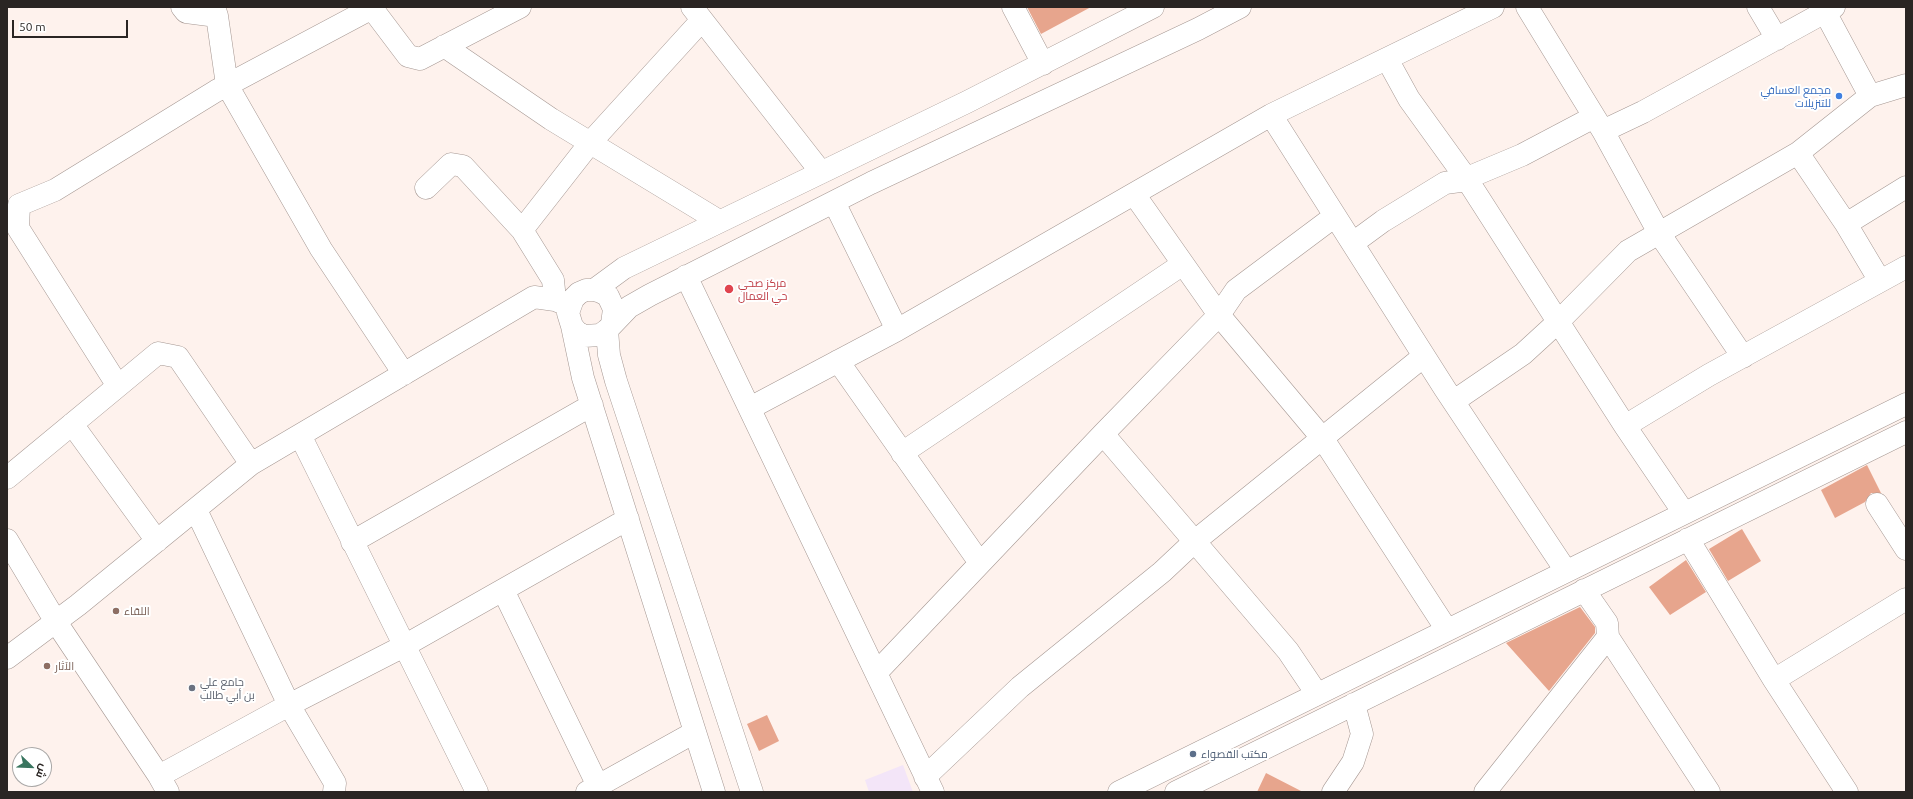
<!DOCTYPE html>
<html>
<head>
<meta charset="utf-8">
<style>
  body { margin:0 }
  #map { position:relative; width:1913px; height:799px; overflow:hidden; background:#fef2ed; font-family:Ubuntu,Cairo,sans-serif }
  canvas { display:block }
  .frame { position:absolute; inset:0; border:8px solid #2a2523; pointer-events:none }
  .north { position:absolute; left:12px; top:747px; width:40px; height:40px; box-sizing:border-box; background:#fff; border:1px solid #aaa8a7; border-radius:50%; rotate:113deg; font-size:11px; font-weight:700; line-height:16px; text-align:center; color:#2a2523 }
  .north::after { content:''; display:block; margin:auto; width:14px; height:18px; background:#39755f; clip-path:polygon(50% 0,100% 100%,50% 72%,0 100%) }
  .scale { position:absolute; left:12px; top:20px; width:116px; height:18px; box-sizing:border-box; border:2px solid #2a2523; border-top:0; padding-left:5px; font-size:12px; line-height:14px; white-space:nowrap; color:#2a2523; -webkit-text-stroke:3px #fff; paint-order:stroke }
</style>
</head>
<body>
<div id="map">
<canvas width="1913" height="799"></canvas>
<div class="frame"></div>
<div class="north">ش</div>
<div class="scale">50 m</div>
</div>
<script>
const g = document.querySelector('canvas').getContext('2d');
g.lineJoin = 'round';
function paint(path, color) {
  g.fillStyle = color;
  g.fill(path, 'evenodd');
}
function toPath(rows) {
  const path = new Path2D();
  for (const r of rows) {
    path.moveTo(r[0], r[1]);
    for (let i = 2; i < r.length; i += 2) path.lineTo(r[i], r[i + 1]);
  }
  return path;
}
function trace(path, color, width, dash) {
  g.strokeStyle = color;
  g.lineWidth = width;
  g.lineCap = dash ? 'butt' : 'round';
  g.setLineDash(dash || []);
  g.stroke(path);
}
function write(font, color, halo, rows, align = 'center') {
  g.font = font + ' Ubuntu,Cairo,sans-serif';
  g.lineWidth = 4;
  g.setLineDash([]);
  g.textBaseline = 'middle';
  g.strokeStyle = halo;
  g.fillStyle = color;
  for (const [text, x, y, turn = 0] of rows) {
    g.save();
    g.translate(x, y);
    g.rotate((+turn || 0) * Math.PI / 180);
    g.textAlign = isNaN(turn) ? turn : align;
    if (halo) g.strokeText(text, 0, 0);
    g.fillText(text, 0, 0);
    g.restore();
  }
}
const education = toPath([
  [903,765,913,792,869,792,865,780]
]);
const building = toPath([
  [1027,7,1091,7,1041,34],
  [1867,465,1881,493,1871,493,1865,502,1835,518,1821,490],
  [1742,529,1761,561,1728,581,1709,549],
  [1686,560,1706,592,1670,615,1649,587],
  [1580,607,1595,627,1595,633,1549,691,1506,643],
  [767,715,779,741,759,751,747,724],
  [1266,773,1303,792,1257,792]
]);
const minor = toPath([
  [182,7,186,12,217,16],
  [214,7,217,16,227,85,321,249,404,374],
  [371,7,408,56,420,59,520,7],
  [692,7,821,172],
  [1013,7,1043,64],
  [1527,7,1603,131,1659,233,1743,357],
  [1758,7,1777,39],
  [1825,12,1870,96],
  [444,46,551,119,719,221],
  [1387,59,1409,99,1466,178,1625,426,1684,513],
  [1271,115,1445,389,1566,571],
  [1603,131,1643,112,1834,7],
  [1798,153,1846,224,1880,281],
  [426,188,451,164,463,166,522,230],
  [1134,194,1219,315,1323,439,1447,630],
  [834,202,897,330],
  [1846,224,1906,187],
  [1353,243,1383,221,1445,183,1460,181,1522,155,1594,117],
  [686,276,933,792],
  [594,290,624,268,967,102,1153,7],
  [555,300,553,280,522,230,590,143,702,20],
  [612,324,614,309,608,296,601,292,594,290,586,290,579,293,573,299,568,313,572,326,577,332,584,336,600,335,607,330,629,307,650,295,871,183,1198,29,1240,7],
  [572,326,583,378,714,792],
  [607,330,609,355,616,381,752,792],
  [838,361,980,563],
  [118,386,18,228,19,205,55,190,216,91,372,8],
  [1454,401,1523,354,1559,321,1628,251,1798,153,1870,96,1906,85],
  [750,408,897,330,1271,115,1493,7],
  [72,424,157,541],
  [1625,426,1709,375,1906,267],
  [1103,434,1288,651,1317,694],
  [300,435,477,792],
  [902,453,1183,264],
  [7,478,158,353,178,357,251,464],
  [1877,504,1906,549],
  [1688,539,1774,680,1847,792],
  [7,540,56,622,159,776,168,792],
  [352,542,592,405],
  [503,590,598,786],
  [1584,590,1607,623,1608,637,1709,792],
  [7,658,78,605,251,464,534,297,555,300,569,306],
  [876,673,1103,434,1219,315,1236,290,1335,216],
  [1774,680,1906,599],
  [159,776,289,705,196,510],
  [925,777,1020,687,1162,572,1195,541,1424,356],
  [334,792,335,783,289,705,404,646,628,519],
  [587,792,695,732],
  [1119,792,1906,404],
  [1176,792,1906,432],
  [1333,792,1353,762,1362,734,1354,704],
  [1485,792,1608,637]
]);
const markers = [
  [1839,96,4,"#3f7fe0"],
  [729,289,5,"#e0444e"],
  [116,611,4,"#8d6e63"],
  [47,666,4,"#8d6e63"],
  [192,688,4,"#6b7280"],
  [1193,754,4,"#5c6f8a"]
];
const shopNames = [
  ["مجمع العسافي",1831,90],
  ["للتنزيلات",1831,103]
];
const healthNames = [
  ["مركز صحي",738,283],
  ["حي العمال",738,296]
];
const educationNames = [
  ["اللقاء",124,611],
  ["الآثار",55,666]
];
const worshipNames = [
  ["جامع علي",200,682],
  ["بن أبي طالب",200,695]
];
const serviceNames = [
  ["مكتب القصواء",1201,754]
];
paint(education, '#f3e5f8');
paint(building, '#e7a58d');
trace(minor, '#a59792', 23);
trace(minor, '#fff', 22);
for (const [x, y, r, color] of markers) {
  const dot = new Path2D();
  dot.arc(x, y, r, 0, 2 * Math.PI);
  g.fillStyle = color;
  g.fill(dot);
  trace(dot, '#fff', 1.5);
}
write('11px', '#366cbe', '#fff', shopNames, 'right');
write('11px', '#be3a42', '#fff', healthNames, 'left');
write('11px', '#785e54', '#fff', educationNames, 'left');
write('11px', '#5b616d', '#fff', worshipNames, 'left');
write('11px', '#4e5e75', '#fff', serviceNames, 'left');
</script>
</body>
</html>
